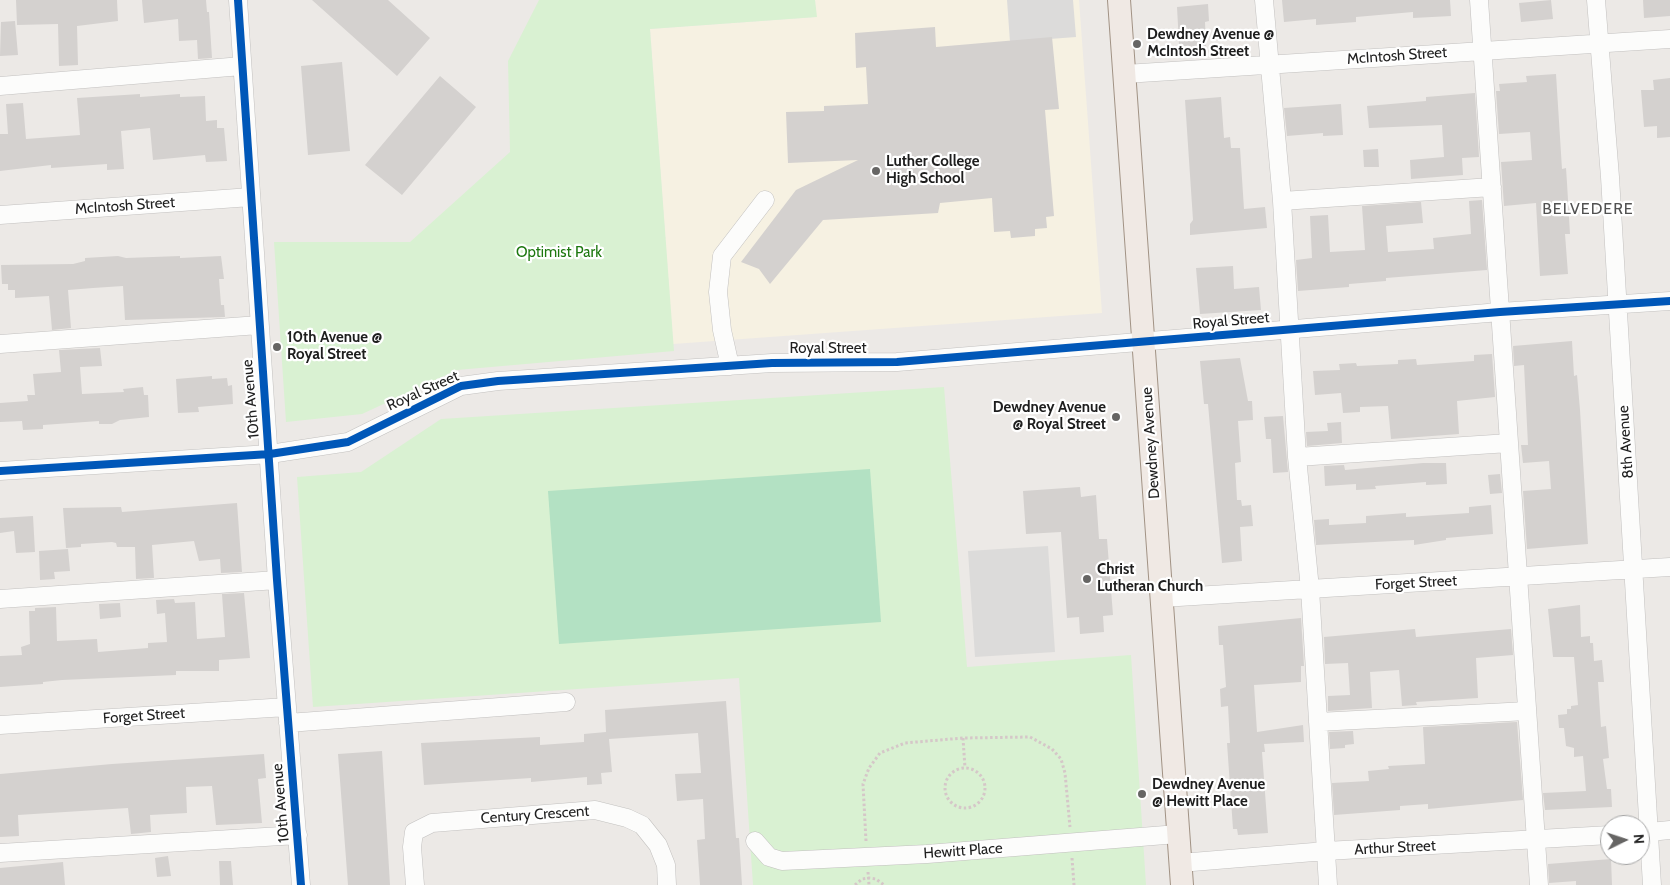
<!DOCTYPE html>
<html>
<head>
<meta charset="utf-8">
<style>
  body { margin:0 }
  #map { position:relative; width:1670px; height:885px; overflow:hidden; background:#ece9e6; font-family:Cabin,sans-serif }
  canvas { display:block }
  .north { position:absolute; left:1600px; top:815px; width:50px; height:50px; box-sizing:border-box; background:#fff; border:1px solid #a5a5a5; border-radius:50%; rotate:86deg; font-size:14px; font-weight:700; line-height:20px; text-align:center; color:#1e1e1e }
  .north::after { content:''; display:block; margin:auto; width:18px; height:22px; background:#666564; clip-path:polygon(50% 0,100% 100%,50% 72%,0 100%) }
</style>
</head>
<body>
<div id="map">
<canvas width="1670" height="885"></canvas>
<div class="north">N</div>
</div>
<script>
const g = document.querySelector('canvas').getContext('2d');
g.lineJoin = 'round';
function paint(path, color) {
  g.fillStyle = color;
  g.fill(path, 'evenodd');
}
function toPath(rows) {
  const path = new Path2D();
  for (const r of rows) {
    if (r.length === 3) {
      path.moveTo(r[0] + r[2], r[1]);
      path.arc(r[0], r[1], r[2], 0, 2 * Math.PI);
      continue;
    }
    path.moveTo(r[0], r[1]);
    for (let i = 2; i < r.length; i += 2) path.lineTo(r[i], r[i + 1]);
  }
  return path;
}
function trace(path, color, width, dash) {
  g.strokeStyle = color;
  g.lineWidth = width;
  g.lineCap = dash ? 'butt' : 'round';
  g.setLineDash(dash || []);
  g.stroke(path);
}
function write(font, color, halo, rows, align = 'center') {
  g.font = font + ' Cabin,sans-serif';
  g.lineWidth = 4.5;
  g.setLineDash([]);
  g.textBaseline = 'middle';
  g.strokeStyle = halo;
  g.fillStyle = color;
  for (const [text, x, y, turn = 0] of rows) {
    g.save();
    g.translate(x, y);
    g.rotate((+turn || 0) * Math.PI / 180);
    g.textAlign = isNaN(turn) ? turn : align;
    if (halo) g.strokeText(text, 0, 0);
    g.fillText(text, 0, 0);
    g.restore();
  }
}
const education = toPath([
  [815,0,1079,0,1102,313,673,344,650,29,816,17]
]);
const park = toPath([
  [539,0,815,0,817,17,650,29,674,351,457,370,362,414,286,422,274,242,410,242,510,152,508,61],
  [944,387,967,667,1131,655,1146,885,753,885,739,678,313,707,297,477,361,472,441,419]
]);
const pitch = toPath([
  [870,469,881,622,559,644,548,491]
]);
const parking = toPath([
  [1007,0,1073,0,1076,37,1010,42],
  [1048,546,1055,652,975,657,968,551]
]);
const building = toPath([
  [16,0,117,0,118,21,77,26,78,65,59,66,58,24,17,25],
  [142,0,206,0,207,12,209,12,212,58,198,59,197,40,179,41,178,19,144,23],
  [312,0,388,0,430,38,397,76],
  [1282,0,1450,0,1451,16,1413,18,1413,12,1356,17,1356,22,1316,25,1316,19,1284,22],
  [1551,0,1553,19,1521,22,1519,3],
  [1643,0,1670,0,1670,16,1644,18],
  [1208,4,1209,21,1205,22,1206,46,1181,47,1181,44,1179,44,1177,7],
  [15,21,18,55,0,56,1,22],
  [935,27,936,47,1052,37,1059,109,1045,110,1054,216,1046,217,1047,228,1035,229,1035,236,1011,238,1010,231,994,232,992,198,940,203,938,213,823,220,770,284,759,269,741,262,796,190,858,160,788,163,786,112,824,111,824,106,868,104,866,67,856,68,855,33],
  [342,62,350,151,308,155,301,66],
  [1556,74,1562,169,1566,168,1567,183,1570,234,1565,234,1568,274,1540,276,1536,203,1504,206,1501,162,1532,160,1530,132,1499,134,1496,91,1500,91,1499,84,1527,82,1526,76],
  [440,76,476,107,402,195,365,165],
  [1670,78,1670,137,1657,138,1657,126,1644,127,1641,90,1654,90,1653,80],
  [1475,93,1479,157,1462,158,1463,175,1411,179,1410,160,1444,157,1442,125,1369,128,1367,106,1426,101,1426,97],
  [140,94,140,97,180,94,180,97,205,96,206,121,217,120,217,128,224,128,227,161,206,162,205,155,153,160,150,128,121,131,124,169,107,170,107,164,51,168,51,165,0,171,0,134,8,134,6,104,23,103,26,139,80,135,77,98],
  [1221,97,1224,138,1230,137,1231,148,1240,148,1244,209,1265,207,1267,228,1190,235,1190,224,1193,220,1185,100],
  [1341,104,1343,135,1323,136,1323,133,1287,136,1284,108],
  [1378,149,1379,167,1364,167,1363,150],
  [1482,200,1487,270,1386,278,1386,281,1349,284,1349,287,1298,291,1296,260,1312,258,1310,216,1328,215,1330,252,1365,250,1362,206,1421,202,1423,223,1386,226,1388,252,1434,249,1433,238,1471,234,1469,201],
  [118,256,126,258,180,256,180,258,221,256,224,279,219,279,221,305,224,305,225,317,125,320,123,286,93,288,68,290,71,328,52,330,49,296,15,298,15,290,8,290,8,284,2,284,1,265,73,264,85,261,85,258],
  [1233,266,1234,289,1259,287,1261,310,1200,314,1196,268],
  [1572,341,1574,376,1577,375,1580,410,1588,544,1527,549,1523,491,1551,489,1549,461,1523,463,1521,445,1528,445,1524,365,1514,366,1513,346],
  [100,348,102,366,80,367,82,394,124,392,123,389,143,387,144,395,148,395,149,417,120,420,112,424,99,424,99,421,43,425,43,429,23,430,22,421,0,422,0,403,28,401,27,395,35,395,33,374,61,372,59,350],
  [1492,354,1495,397,1457,401,1459,434,1391,439,1388,406,1360,407,1360,412,1343,413,1341,393,1315,395,1313,371,1340,370,1339,364,1356,363,1357,366,1398,364,1398,360,1416,359,1417,365,1474,361,1474,355],
  [1240,358,1248,401,1252,401,1253,420,1238,421,1241,462,1235,463,1237,500,1241,500,1242,506,1251,505,1253,526,1240,527,1242,561,1222,563,1208,404,1204,404,1200,361],
  [212,376,212,379,227,378,228,386,232,385,233,404,198,407,199,412,178,413,176,379],
  [1283,416,1288,472,1273,473,1271,439,1266,439,1264,417],
  [1341,422,1342,443,1307,446,1306,432,1328,431,1327,423],
  [1423,463,1446,463,1447,484,1426,485,1426,482,1375,486,1376,489,1356,490,1356,484,1325,486,1324,466,1344,465,1345,470],
  [1500,474,1502,493,1490,494,1488,475],
  [1080,487,1081,497,1096,495,1099,539,1107,539,1113,615,1103,616,1104,632,1080,634,1079,617,1067,618,1061,532,1026,534,1023,491],
  [237,503,242,572,221,573,220,559,199,561,194,541,152,545,154,578,136,579,135,547,117,547,116,543,112,542,81,544,81,547,66,548,63,508,121,507,122,512],
  [1491,505,1493,534,1446,538,1446,540,1414,545,1414,540,1316,545,1314,520,1329,519,1329,525,1366,523,1366,516,1406,513,1406,517,1469,513,1469,507],
  [33,516,35,552,16,553,14,531,0,533,0,518],
  [68,549,70,571,54,572,55,579,40,580,39,551],
  [244,593,250,658,219,660,219,671,176,671,176,675,62,680,43,682,43,684,0,687,0,656,22,655,21,647,30,644,29,611,35,611,35,608,56,607,57,641,97,639,98,652,148,648,148,643,167,642,165,613,157,614,156,600,174,599,175,603,195,602,197,639,225,637,222,594],
  [120,603,121,617,100,619,99,604],
  [1580,605,1581,637,1590,636,1590,643,1593,643,1594,661,1602,660,1604,682,1598,682,1601,727,1606,726,1609,758,1603,759,1607,789,1611,789,1612,807,1545,810,1543,793,1586,791,1583,756,1574,757,1574,748,1566,746,1564,728,1559,728,1558,715,1567,714,1567,709,1571,709,1571,706,1578,705,1574,657,1553,657,1548,609],
  [1301,618,1304,666,1301,666,1301,682,1254,685,1257,732,1303,725,1304,742,1264,744,1265,752,1262,752,1268,833,1238,835,1237,829,1233,829,1227,743,1230,743,1228,706,1221,707,1220,689,1226,687,1223,645,1219,645,1218,626],
  [1415,629,1416,637,1511,629,1513,655,1476,658,1478,698,1416,702,1417,705,1402,706,1399,670,1370,672,1372,708,1328,711,1328,696,1350,695,1348,663,1325,664,1324,637],
  [726,701,736,838,739,838,742,885,700,885,697,840,705,839,703,799,677,801,675,774,701,773,698,733,609,739,612,772,601,773,602,784,587,785,587,777,531,782,531,778,424,785,421,743,540,737,540,745,584,742,584,734,606,732,605,710],
  [1517,722,1523,800,1428,809,1428,804,1400,806,1400,810,1334,815,1332,783,1369,781,1368,771,1389,769,1388,766,1425,764,1423,727],
  [1353,731,1354,744,1345,745,1345,748,1330,749,1329,732],
  [382,751,390,885,348,885,338,754],
  [264,754,266,778,258,779,262,823,216,825,212,786,186,787,187,813,150,815,151,832,131,834,128,808,18,815,19,836,0,837,0,774,112,764],
  [168,856,171,876,157,877,155,858],
  [1611,859,1612,885,1576,885,1576,881,1549,883,1548,864],
  [219,861,231,861,233,885,220,885],
  [63,862,65,885,0,885,0,868]
]);
const path = toPath([
  [963,738,965,768],
  [965,788,20],
  [866,841,863,784,869,768,880,753,905,743,963,738,1030,737,1052,749,1061,759,1065,773,1070,827],
  [1072,858,1074,885],
  [868,872,869,885],
  [855,885,862,879,869,878,876,879,884,885]
]);
const minor = toPath([
  [238,0,277,580,301,885],
  [1264,0,1282,201,1297,457,1310,589,1328,885],
  [1479,0,1539,885],
  [1596,0,1610,177,1652,885],
  [1125,74,1670,39],
  [0,86,242,66],
  [1282,201,1492,187],
  [0,215,251,197],
  [0,344,259,325],
  [730,366,722,330,718,292,722,256,765,200],
  [1297,457,1509,443],
  [0,471,270,454,348,442,461,386,498,381,772,363,897,362,1500,312,1670,301],
  [1162,598,1670,567],
  [0,599,277,580],
  [1318,722,1527,711],
  [288,723,566,702],
  [0,725,287,707],
  [1640,833,1670,830],
  [755,841,769,857,782,861,927,854,1178,834],
  [0,853,298,835],
  [1180,863,1326,851,1610,835],
  [415,885,412,847,414,832,432,823,595,810,627,818,642,825,658,845,666,865,667,885]
]);
const major = toPath([
  [1119,0,1182,885]
]);
const cycleway = toPath([
  [238,0,277,580,301,885],
  [0,471,270,454,348,442,461,386,498,381,772,363,897,362,1500,312,1670,301]
]);
const markers = [
  [1137,44,5,"#666564"],
  [876,171,5,"#666564"],
  [277,347,5,"#666564"],
  [1116,417,5,"#666564"],
  [1087,579,5,"#666564"],
  [1142,794,5,"#666564"]
];
const poiNames = [
  ["Dewdney Avenue @",1147,35],
  ["McIntosh Street",1147,52],
  ["Luther College",886,162],
  ["High School",886,179],
  ["10th Avenue @",287,338],
  ["Royal Street",287,355],
  ["Dewdney Avenue",1106,408,"right"],
  ["@ Royal Street",1106,425,"right"],
  ["Christ",1097,570],
  ["Lutheran Church",1097,587],
  ["Dewdney Avenue",1152,785],
  ["@ Hewitt Place",1152,802]
];
const streetNames = [
  ["McIntosh Street",1397,56,-4],
  ["McIntosh Street",125,206,-4],
  ["Royal Street",1231,321,-5],
  ["Royal Street",828,349],
  ["Royal Street",423,391,-24],
  ["10th Avenue",251,399,-95],
  ["8th Avenue",1626,442,-94],
  ["Dewdney Avenue",1151,443,-94],
  ["Forget Street",1416,583,-3],
  ["Forget Street",144,716,-4],
  ["10th Avenue",281,803,-95],
  ["Century Crescent",535,815,-4],
  ["Arthur Street",1395,848,-3],
  ["Hewitt Place",963,851,-4]
];
const parkNames = [
  ["Optimist Park",559,253]
];
const neighbourhoodNames = [
  ["BELVEDERE",1588,209]
];
paint(education, '#f6f1e2');
paint(park, '#d9f1d2');
paint(pitch, '#b3e1c3');
paint(parking, '#dcdbda');
paint(building, '#d4d1cf');
trace(minor, '#c2c0bf', 19);
trace(major, '#a19284', 24);
trace(path, '#d5c7c8', 3, [2.5, 2.5]);
trace(minor, '#fcfcfb', 18);
trace(major, '#f0e9e4', 22);
trace(cycleway, '#0057b8', 8);
for (const [x, y, r, color] of markers) {
  const dot = new Path2D();
  dot.arc(x, y, r, 0, 2 * Math.PI);
  g.fillStyle = color;
  g.fill(dot);
  trace(dot, '#fff', 2);
}
write('bold 15px', '#1e1e1e', '#fff', poiNames, 'left');
write('15px', '#1e1e1e', '#fff', streetNames);
write('15px', '#1d780f', '#fff', parkNames);
g.letterSpacing = '1px';
write('16px', '#515151', '#fff', neighbourhoodNames);
g.letterSpacing = '0px';
</script>
</body>
</html>
